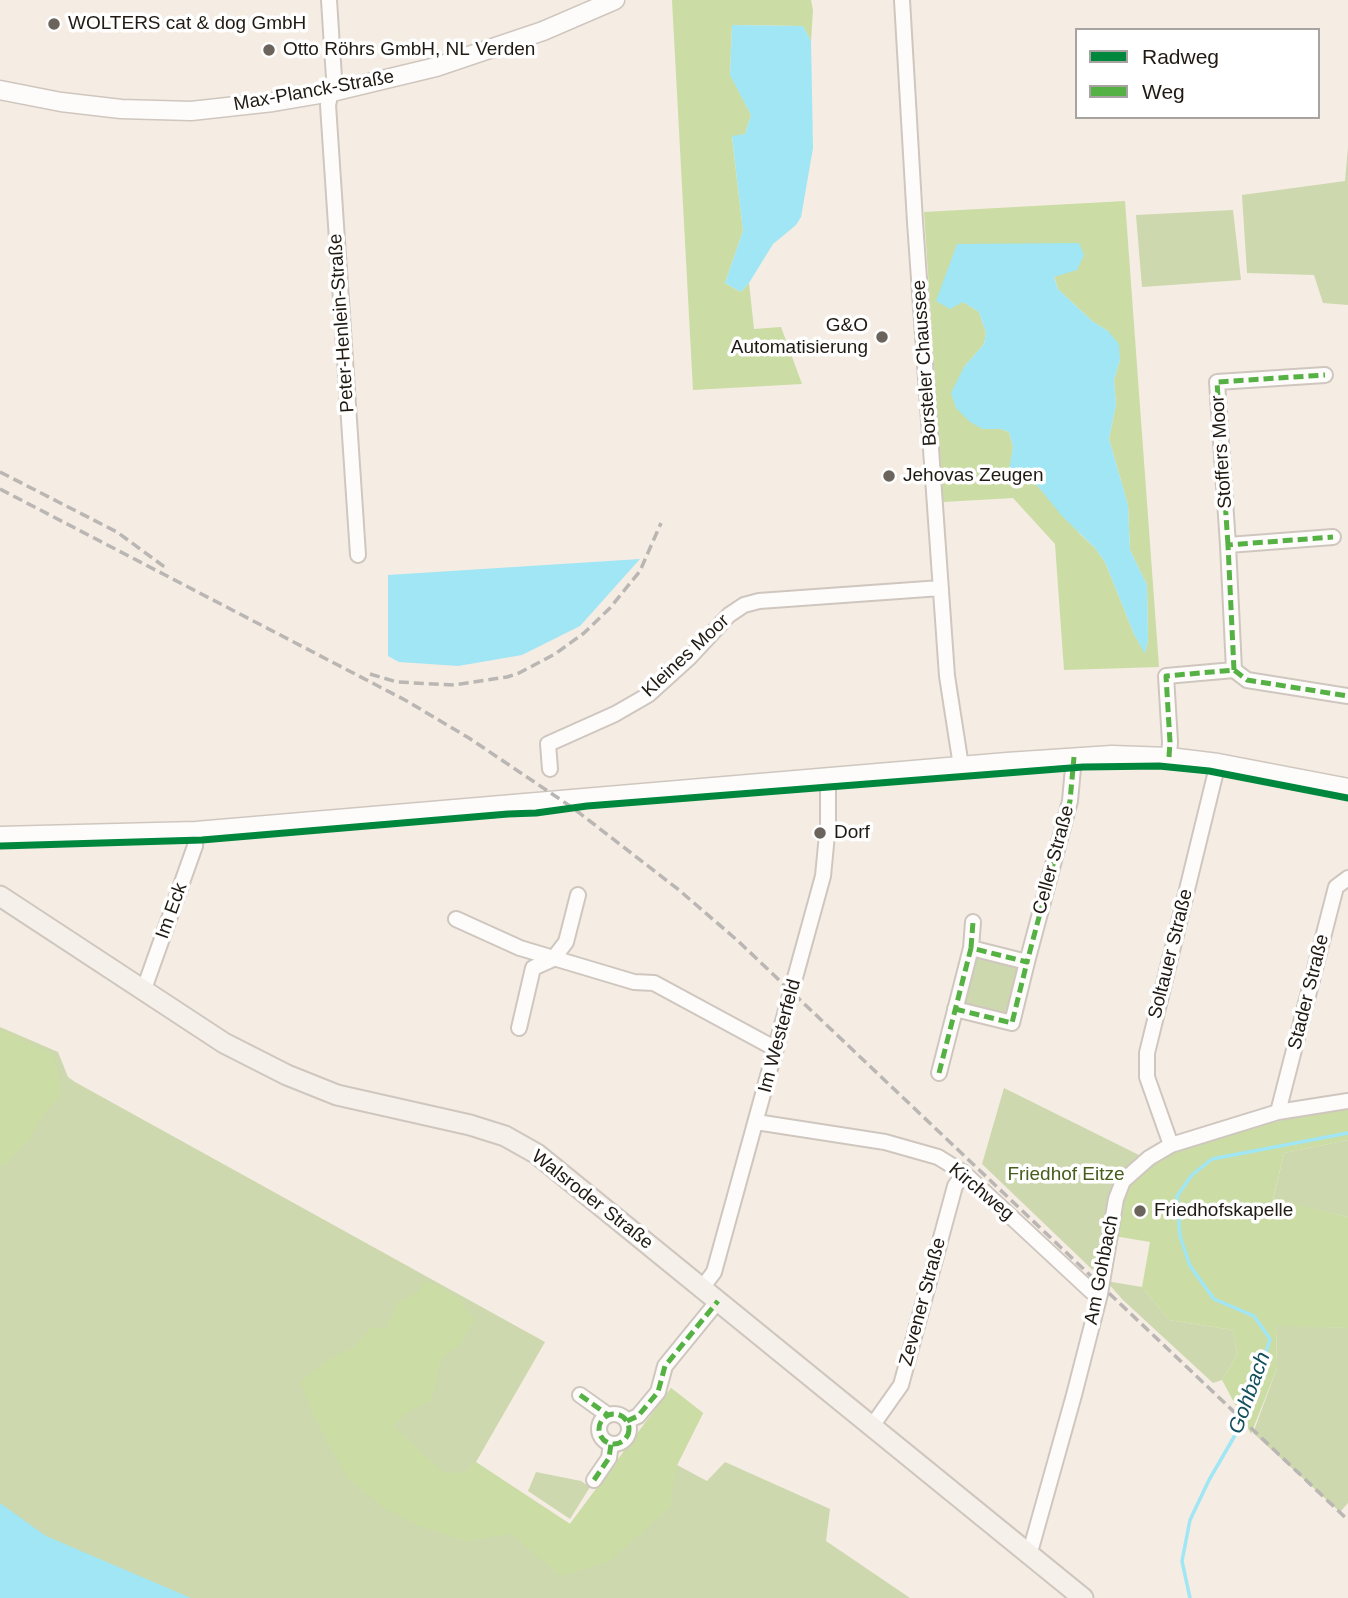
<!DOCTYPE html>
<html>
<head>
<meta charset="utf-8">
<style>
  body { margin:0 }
  #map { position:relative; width:1348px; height:1598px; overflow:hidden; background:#f5ece3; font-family:Arial,sans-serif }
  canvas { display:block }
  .legend { position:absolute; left:1075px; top:28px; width:245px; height:91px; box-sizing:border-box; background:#fff; border:2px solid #a6a3a1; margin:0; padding:9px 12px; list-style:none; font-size:21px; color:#211a13 }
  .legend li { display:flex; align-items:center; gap:14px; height:35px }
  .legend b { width:35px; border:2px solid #a6a3a1 }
</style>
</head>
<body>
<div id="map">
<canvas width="1348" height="1598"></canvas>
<ul class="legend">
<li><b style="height:9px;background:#00873e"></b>Radweg</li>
<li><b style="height:9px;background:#55b144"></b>Weg</li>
</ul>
</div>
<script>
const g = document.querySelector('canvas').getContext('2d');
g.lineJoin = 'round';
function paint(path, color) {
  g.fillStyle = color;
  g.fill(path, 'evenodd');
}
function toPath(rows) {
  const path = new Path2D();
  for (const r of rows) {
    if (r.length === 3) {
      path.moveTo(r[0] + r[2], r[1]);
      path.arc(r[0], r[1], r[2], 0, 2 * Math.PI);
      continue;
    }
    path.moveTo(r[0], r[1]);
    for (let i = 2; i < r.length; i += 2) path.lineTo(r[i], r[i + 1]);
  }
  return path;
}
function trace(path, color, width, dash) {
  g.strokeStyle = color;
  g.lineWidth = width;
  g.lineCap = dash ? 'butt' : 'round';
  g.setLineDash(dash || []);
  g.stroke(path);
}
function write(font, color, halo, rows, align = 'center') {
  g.font = font + ' Arial,sans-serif';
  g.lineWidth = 7;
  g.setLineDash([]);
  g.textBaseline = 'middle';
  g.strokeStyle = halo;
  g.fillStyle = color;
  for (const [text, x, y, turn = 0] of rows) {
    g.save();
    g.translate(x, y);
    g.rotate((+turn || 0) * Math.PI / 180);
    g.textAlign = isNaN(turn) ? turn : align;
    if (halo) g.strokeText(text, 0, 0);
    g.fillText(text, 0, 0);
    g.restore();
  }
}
const green = toPath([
  [1348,147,1348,305,1323,303,1314,275,1247,273,1242,195,1345,181],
  [1233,210,1241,280,1142,287,1136,215],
  [982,956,1018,966,1021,974,1011,1006,1006,1013,1002,1015,963,1006,975,958],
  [0,1027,58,1052,68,1077,75,1082,545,1342,476,1462,570,1524,671,1388,703,1413,677,1465,707,1481,725,1462,830,1509,826,1541,910,1598,0,1598],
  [1004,1088,1143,1157,1100,1277,982,1164],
  [1348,1140,1348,1217,1273,1200,1284,1153],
  [1106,1281,1142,1287,1169,1320,1233,1330,1237,1355,1222,1380,1213,1383,1123,1300],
  [1276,1325,1348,1328,1348,1503,1340,1512,1253,1433,1277,1368],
  [536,1472,581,1481,590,1487,570,1519,528,1491]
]);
const forest = toPath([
  [672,0,811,0,813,10,811,41,803,26,732,25,730,74,751,115,745,134,732,137,743,231,725,283,741,292,749,283,754,329,781,327,802,384,693,390],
  [1125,201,1159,667,1064,670,1055,544,1013,498,943,502,924,212],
  [1084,255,1054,276,1058,289,1092,321,1108,331,1120,360,1114,380,1116,404,1109,439,1128,505,1130,550,1147,585,1148,640,1145,653,1134,634,1105,562,1095,548,1081,535,1036,484,1026,475,1010,470,1013,447,1009,432,1001,429,983,429,964,367,984,344,986,333,979,312,963,302],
  [0,1029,54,1055,62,1094,44,1114,27,1142,5,1164,0,1165],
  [1348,1106,1348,1140,1284,1153,1273,1199,1348,1217,1348,1328,1276,1326,1277,1368,1251,1434,1222,1380,1237,1355,1233,1330,1169,1320,1142,1287,1150,1242,1114,1236,1122,1194,1148,1160,1219,1134],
  [422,1282,433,1283,459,1298,474,1319,461,1344,442,1357,431,1401,409,1411,393,1426,444,1473,464,1473,475,1462,570,1524,671,1388,703,1413,677,1465,670,1507,610,1561,561,1576,511,1534,466,1541,417,1525,384,1508,347,1478,314,1416,300,1382,328,1360,354,1347,371,1328,386,1328,398,1302,419,1292]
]);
const water = toPath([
  [732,25,803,26,811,41,813,148,801,217,796,225,773,244,749,283,741,292,725,283,743,231,732,136,745,134,751,115,730,75],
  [1079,243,1084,255,1077,270,1054,277,1058,289,1092,321,1108,331,1119,344,1120,360,1114,380,1116,404,1109,439,1128,505,1130,550,1147,585,1148,640,1145,654,1134,634,1105,562,1095,548,1062,516,1036,484,1026,475,1009,470,1013,447,1009,432,1001,429,983,429,970,422,956,408,951,393,964,367,984,344,986,333,979,312,963,302,950,309,936,301,957,244],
  [640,559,580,626,522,655,458,666,399,662,388,656,388,575],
  [0,1503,46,1536,191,1598,0,1598]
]);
const stream = toPath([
  [1190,1598,1182,1561,1190,1520,1209,1480,1248,1413,1270,1339,1254,1316,1214,1299,1190,1266,1180,1236,1177,1196,1192,1175,1212,1159,1348,1133]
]);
const minor = toPath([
  [329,0,334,78,328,105,358,555],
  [902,0,915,222,947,676,961,766],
  [1228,545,1217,382,1325,375],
  [1234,670,1228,545,1333,537],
  [1169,757,1170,742,1166,676,1234,670,1247,680,1348,696],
  [550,769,548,744,615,714,648,695,690,657,729,615,744,605,759,601,941,588],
  [456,919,520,948,634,982,654,983,776,1049],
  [971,948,973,922],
  [144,989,195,846,196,831],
  [955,1009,1012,1023,1027,962],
  [519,1028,533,968,553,959,566,942,578,895],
  [939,1073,971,948,1027,962,1070,801,1074,757],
  [1278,1112,1336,887,1348,878],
  [756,1122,885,1142,938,1157,964,1173,1092,1292,1100,1294],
  [1171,1145,1147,1077,1147,1053,1218,763],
  [702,1288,714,1272,823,876,828,824,828,777],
  [580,1395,608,1415],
  [614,1429,15],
  [627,1421,638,1416,658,1392,665,1366,718,1301],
  [872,1426,901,1385,955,1186,964,1173],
  [594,1480,609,1458,611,1444],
  [1026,1552,1032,1545,1074,1395,1100,1294,1116,1199,1123,1181,1149,1158,1171,1145,1278,1112,1348,1101]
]);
const tertiary = toPath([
  [0,90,61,102,121,109,191,111,273,102,332,92,436,67,543,31,615,0],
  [0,836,196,831,1007,762,1112,755,1169,757,1218,763,1348,788]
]);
const secondary = toPath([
  [0,896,224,1043,287,1075,337,1095,470,1125,505,1136,537,1154,1083,1598]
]);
const rail = toPath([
  [0,472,117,532,166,568],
  [0,489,405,700,469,738,573,808,679,890,738,941,1348,1520],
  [370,674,397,682,454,685,507,677,519,673,555,654,584,633,610,608,640,571,661,523]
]);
const quiet = toPath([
  [1228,545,1217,382,1325,375],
  [1234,670,1228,545,1333,537],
  [1169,757,1170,742,1166,676,1234,670,1247,680,1348,696],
  [971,948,973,922],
  [955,1009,1012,1023,1027,962],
  [939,1073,971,948,1027,962,1070,801,1074,757],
  [580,1395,608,1415],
  [614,1429,15],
  [627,1421,638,1416,658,1392,665,1366,718,1301],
  [594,1480,609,1458,611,1444]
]);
const cycleway = toPath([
  [0,846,202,840,508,814,536,813,587,806,1083,767,1159,766,1209,771,1348,798]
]);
const markers = [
  [54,24,7,"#6b645c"],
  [269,50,7,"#6b645c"],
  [882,337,7,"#6b645c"],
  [889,476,7,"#6b645c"],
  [820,833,7,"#6b645c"],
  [1140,1211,7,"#6b645c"]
];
const poiNames = [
  ["WOLTERS cat & dog GmbH",68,24],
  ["Otto Röhrs GmbH, NL Verden",283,50],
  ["G&O",868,326,"right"],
  ["Automatisierung",868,348,"right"],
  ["Jehovas Zeugen",903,476],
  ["Dorf",834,833],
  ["Friedhofskapelle",1154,1211]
];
const streetNames = [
  ["Max-Planck-Straße",314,91,-10],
  ["Peter-Henlein-Straße",342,323,-94],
  ["Borsteler Chaussee",925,363,-94],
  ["Stoffers Moor",1222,452,-94],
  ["Kleines Moor",686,656,-43],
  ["Celler Straße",1054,860,-75],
  ["Im Eck",172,911,-70],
  ["Soltauer Straße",1171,954,-76],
  ["Stader Straße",1309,992,-76],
  ["Im Westerfeld",780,1036,-75],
  ["Kirchweg",981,1192,40],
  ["Walsroder Straße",592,1200,38],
  ["Am Gohbach",1102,1270,-79],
  ["Zevener Straße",923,1302,-75]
];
const parkNames = [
  ["Friedhof Eitze",1066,1175]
];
const waterNames = [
  ["Gohbach",1250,1393,-70]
];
paint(green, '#cdd8ae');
paint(forest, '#cbdca4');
paint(water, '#a0e6f4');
trace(stream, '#a0e6f4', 3.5);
trace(minor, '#cfc7bf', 18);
trace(tertiary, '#cfc7bf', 21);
trace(secondary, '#cfc7bf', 23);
trace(minor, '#fefcfb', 14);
trace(tertiary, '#fefcfb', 18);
trace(secondary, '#f5f1ea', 19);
trace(rail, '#b9b6b3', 3.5, [10, 5]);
trace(quiet, '#55b144', 5, [10, 5]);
trace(cycleway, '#00873e', 7);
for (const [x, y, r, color] of markers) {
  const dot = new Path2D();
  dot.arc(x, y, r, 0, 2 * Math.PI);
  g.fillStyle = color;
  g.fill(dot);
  trace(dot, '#fff', 2.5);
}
write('19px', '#211a13', '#fff', poiNames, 'left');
write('19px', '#211a13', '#fff', streetNames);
write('19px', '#465d1c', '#fff', parkNames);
write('italic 21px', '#14515e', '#fff', waterNames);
</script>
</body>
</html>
